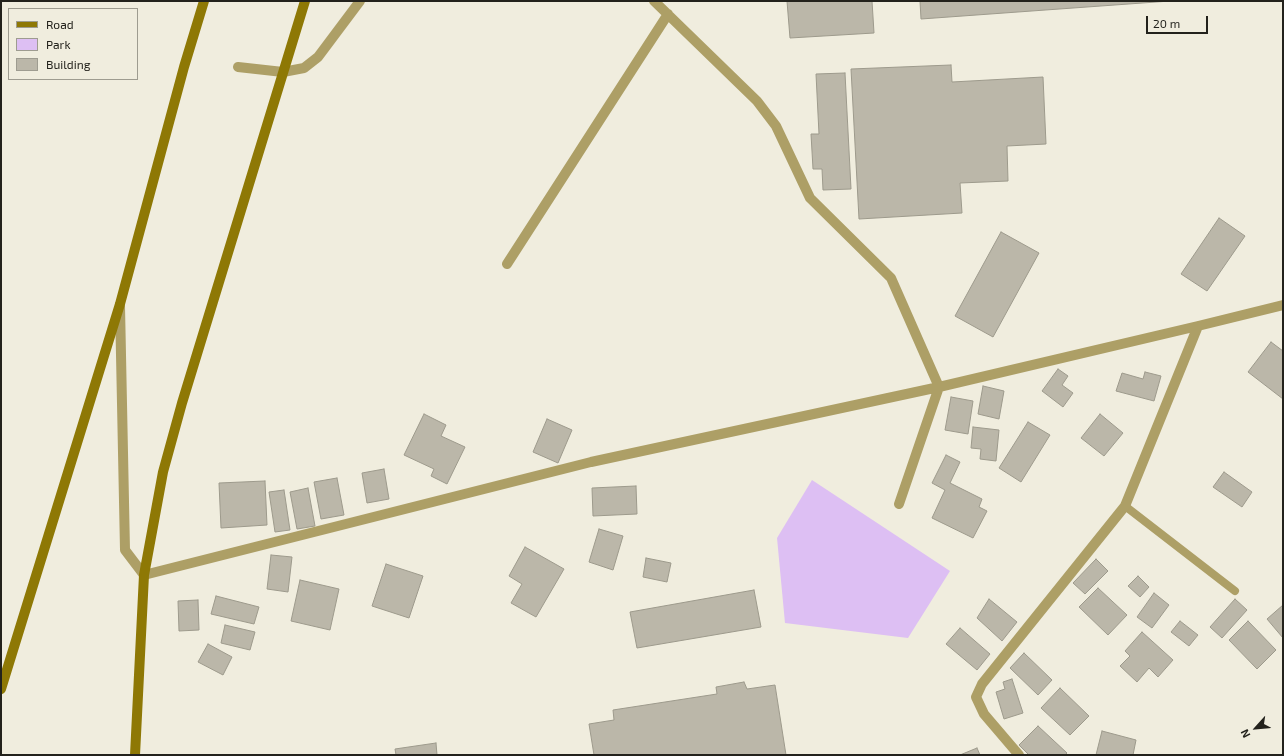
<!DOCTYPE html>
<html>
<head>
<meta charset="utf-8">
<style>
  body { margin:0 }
  #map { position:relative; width:1284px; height:756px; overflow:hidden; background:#f0edde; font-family:"Exo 2",sans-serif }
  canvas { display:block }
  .frame { position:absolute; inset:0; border:2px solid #23221c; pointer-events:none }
  .legend { position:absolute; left:8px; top:8px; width:130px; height:72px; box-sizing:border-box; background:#f0edde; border:1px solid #9e9c90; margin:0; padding:5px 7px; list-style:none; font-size:12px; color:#23221c }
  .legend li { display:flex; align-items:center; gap:8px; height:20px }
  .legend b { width:20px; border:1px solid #9e9c90 }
  .north { position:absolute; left:1236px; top:708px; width:40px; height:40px; -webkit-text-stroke:3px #f0edde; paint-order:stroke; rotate:243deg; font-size:11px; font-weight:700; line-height:16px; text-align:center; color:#23221c }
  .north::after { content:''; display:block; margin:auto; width:14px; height:18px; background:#23221c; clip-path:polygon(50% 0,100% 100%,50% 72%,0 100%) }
  .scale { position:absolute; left:1146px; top:16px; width:62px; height:18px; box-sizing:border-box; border:2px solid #23221c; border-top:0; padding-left:5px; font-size:12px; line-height:14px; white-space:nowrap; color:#23221c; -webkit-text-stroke:3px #f0edde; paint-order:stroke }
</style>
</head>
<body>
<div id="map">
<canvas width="1284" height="756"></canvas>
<div class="frame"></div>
<ul class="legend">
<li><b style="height:5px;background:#8e7805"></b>Road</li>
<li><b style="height:11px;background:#ddbff3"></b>Park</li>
<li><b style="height:11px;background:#bbb7a9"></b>Building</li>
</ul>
<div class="north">N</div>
<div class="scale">20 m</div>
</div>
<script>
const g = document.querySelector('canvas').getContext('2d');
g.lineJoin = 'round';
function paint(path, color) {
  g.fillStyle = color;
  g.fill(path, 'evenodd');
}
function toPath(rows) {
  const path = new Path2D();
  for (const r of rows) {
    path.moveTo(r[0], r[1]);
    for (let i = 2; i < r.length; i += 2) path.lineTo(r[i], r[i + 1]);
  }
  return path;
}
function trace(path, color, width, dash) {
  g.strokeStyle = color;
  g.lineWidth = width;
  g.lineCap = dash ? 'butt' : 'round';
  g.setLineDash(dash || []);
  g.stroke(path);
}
const green = toPath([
  [812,480,950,571,908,638,785,623,777,538]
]);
const building = toPath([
  [787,1,872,1,874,33,790,38,787,1],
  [920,1,1170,1,921,19,920,1],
  [951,65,952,82,1043,77,1046,144,1007,146,1008,181,960,183,962,213,859,219,851,69,951,65],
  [845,73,851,189,823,190,822,169,813,169,811,134,819,134,816,74,845,73],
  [1219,218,1245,236,1207,291,1181,274,1219,218],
  [1001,232,1039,253,993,337,955,316,1001,232],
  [1271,342,1283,351,1283,399,1248,372,1271,342],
  [1058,369,1068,376,1062,385,1073,393,1063,407,1042,391,1058,369],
  [1145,372,1161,376,1154,401,1116,391,1122,373,1143,379,1145,372],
  [983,386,1004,391,999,419,978,414,983,386],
  [951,397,973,401,968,434,945,430,951,397],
  [424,414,446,425,441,436,465,447,447,484,431,476,434,469,404,455,424,414],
  [1100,414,1123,433,1104,456,1081,438,1100,414],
  [547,419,572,430,558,463,533,452,547,419],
  [1028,422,1050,435,1021,482,999,468,1028,422],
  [973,427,999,430,996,461,980,459,981,449,971,448,973,427],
  [946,455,960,462,950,483,982,499,979,507,987,511,973,538,932,518,945,490,932,483,946,455],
  [384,469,389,499,367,503,362,473,384,469],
  [1224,472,1252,492,1242,507,1213,487,1224,472],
  [337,478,344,515,321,519,314,482,337,478],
  [265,481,267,525,221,528,219,483,265,481],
  [636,486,637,514,593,516,592,488,636,486],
  [308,488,315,526,297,529,290,492,308,488],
  [284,490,290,530,275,532,269,492,284,490],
  [599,529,623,536,613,570,589,562,599,529],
  [525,547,564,569,536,617,511,603,522,584,509,576,525,547],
  [271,555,292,557,288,592,267,589,271,555],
  [646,558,671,563,667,582,643,577,646,558],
  [1096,559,1108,571,1085,594,1073,583,1096,559],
  [386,564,423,576,409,618,372,606,386,564],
  [1138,576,1149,587,1140,597,1128,586,1138,576],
  [300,580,339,589,330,630,291,621,300,580],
  [1098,588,1127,615,1108,635,1079,607,1098,588],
  [754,590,761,627,637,648,630,612,754,590],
  [1154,593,1169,605,1152,628,1137,617,1154,593],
  [216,596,259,607,254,624,211,614,216,596],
  [989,599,1017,622,1002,641,977,618,989,599],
  [1235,599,1247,610,1222,638,1210,627,1235,599],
  [198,600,199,630,179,631,178,601,198,600],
  [1283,605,1283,638,1267,619,1283,605],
  [1180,621,1198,635,1189,646,1171,632,1180,621],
  [1248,621,1276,650,1257,669,1229,640,1248,621],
  [225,625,255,632,250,650,221,643,225,625],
  [960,628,990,654,977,670,946,644,960,628],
  [1142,632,1173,660,1158,677,1149,668,1137,682,1120,666,1130,656,1125,651,1142,632],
  [208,644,232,657,223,675,198,662,208,644],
  [1024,653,1052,680,1038,695,1010,668,1024,653],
  [1012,679,1023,713,1004,719,996,692,1005,689,1003,682,1012,679],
  [744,682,747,689,775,685,786,755,594,755,589,724,614,720,613,710,717,694,716,687,744,682],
  [1060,688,1089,716,1070,735,1041,708,1060,688],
  [1038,726,1067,753,1065,755,1029,755,1019,745,1038,726],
  [1102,731,1136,740,1133,755,1096,755,1102,731],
  [436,743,437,755,396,755,395,749,436,743],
  [977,748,980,755,960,755,977,748]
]);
const lane = toPath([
  [1125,506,1235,591]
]);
const street = toPath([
  [654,1,757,101,776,126,810,198,891,278,939,387,899,504],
  [238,67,283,72,304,68,318,57,360,1],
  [507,264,668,14],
  [120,306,125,550,144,575,591,462,939,387,1198,326,1283,305],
  [1019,755,984,714,976,697,982,684,1125,506,1198,326]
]);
const secondary = toPath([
  [1,689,120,304,184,67,204,1],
  [135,755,144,575,163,472,182,403,305,1]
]);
paint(green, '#ddbff3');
paint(building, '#bbb7a9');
trace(building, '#9d9a8c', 1);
trace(lane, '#ad9f66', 8);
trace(street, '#ad9f66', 10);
trace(secondary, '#8e7805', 10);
</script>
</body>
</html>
